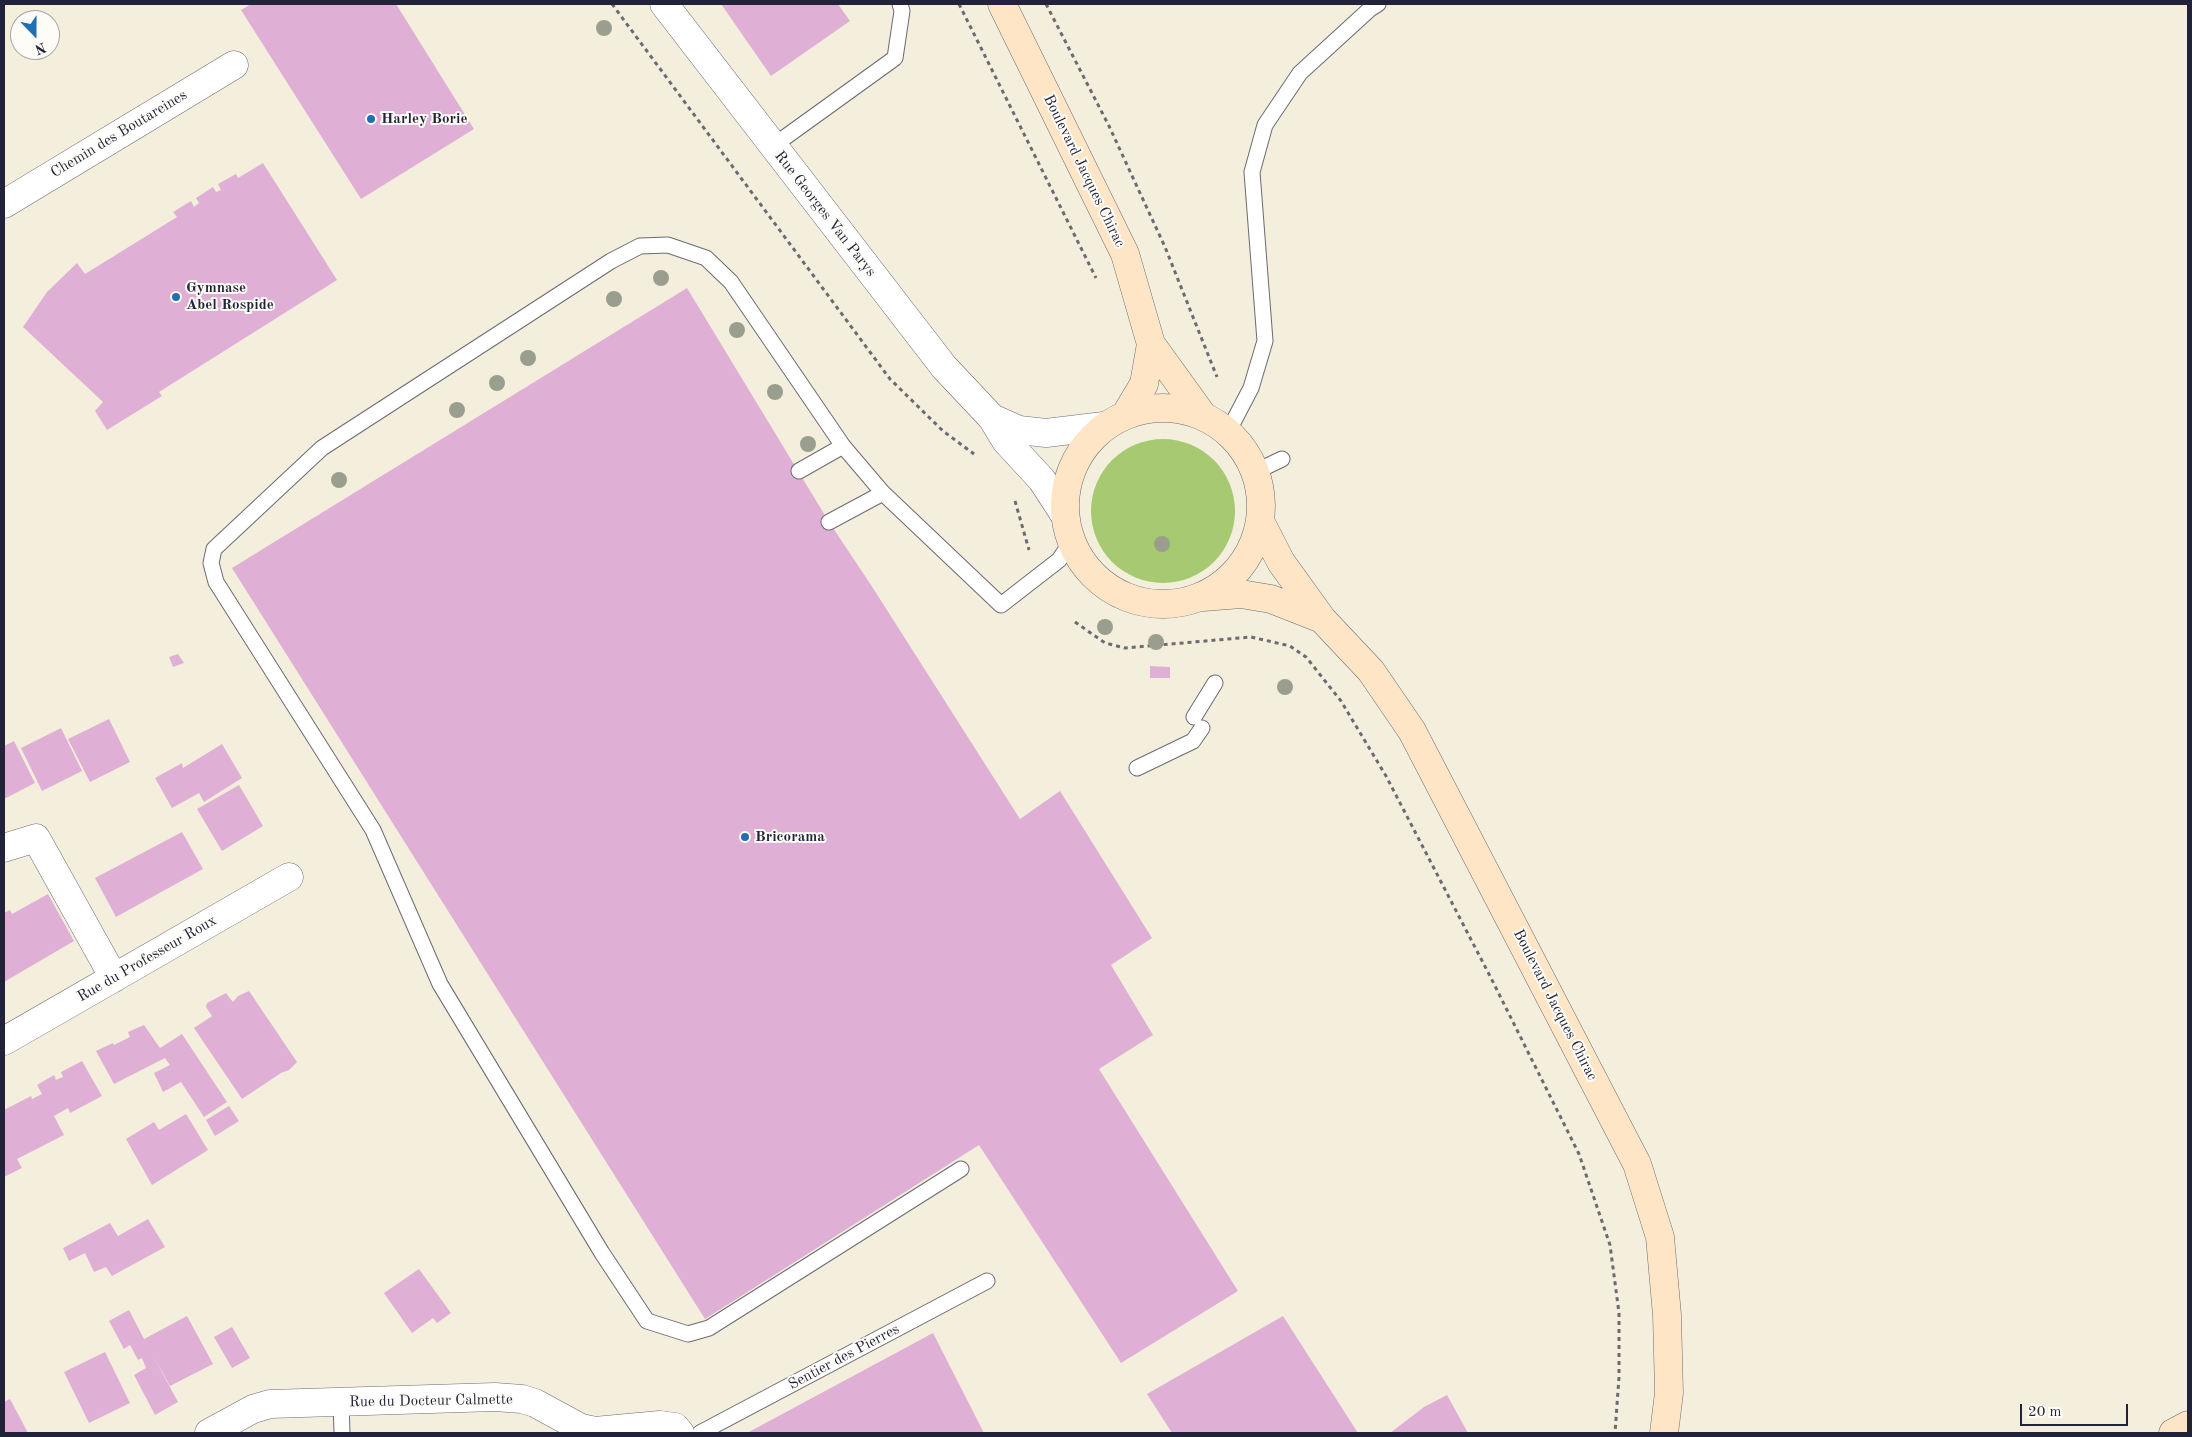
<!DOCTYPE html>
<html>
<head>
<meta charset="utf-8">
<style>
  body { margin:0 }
  #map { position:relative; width:2192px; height:1437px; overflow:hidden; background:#f4efdc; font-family:"Old Standard TT",serif }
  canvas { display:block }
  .frame { position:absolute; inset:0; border:5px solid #22223b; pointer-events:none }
  .north { position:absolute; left:10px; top:10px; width:50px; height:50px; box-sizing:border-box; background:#fdfcf7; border:1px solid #a5a5ac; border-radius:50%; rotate:158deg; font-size:14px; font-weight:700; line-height:20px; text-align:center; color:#22223b }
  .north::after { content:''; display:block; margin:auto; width:18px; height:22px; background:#1f6fb2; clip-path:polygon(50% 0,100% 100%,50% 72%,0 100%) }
  .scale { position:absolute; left:2020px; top:1404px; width:108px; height:22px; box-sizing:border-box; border:2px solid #22223b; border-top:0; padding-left:6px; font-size:15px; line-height:18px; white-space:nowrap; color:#22223b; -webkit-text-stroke:4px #fdfcf7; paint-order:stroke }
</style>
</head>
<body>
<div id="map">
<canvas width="2192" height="1437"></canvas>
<div class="frame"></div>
<div class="north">N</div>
<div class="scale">20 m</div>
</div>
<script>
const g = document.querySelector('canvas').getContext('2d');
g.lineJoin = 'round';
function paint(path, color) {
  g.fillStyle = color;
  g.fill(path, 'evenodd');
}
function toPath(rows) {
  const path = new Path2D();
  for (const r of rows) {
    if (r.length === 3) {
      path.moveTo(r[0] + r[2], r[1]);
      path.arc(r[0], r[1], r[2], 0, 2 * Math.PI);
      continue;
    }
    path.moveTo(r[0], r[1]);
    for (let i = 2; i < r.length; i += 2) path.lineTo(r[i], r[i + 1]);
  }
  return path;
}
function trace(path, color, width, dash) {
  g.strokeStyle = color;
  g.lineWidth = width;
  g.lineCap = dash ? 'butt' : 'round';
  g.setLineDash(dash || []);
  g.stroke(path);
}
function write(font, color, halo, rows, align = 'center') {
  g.font = font + ' "Old Standard TT",serif';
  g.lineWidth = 4;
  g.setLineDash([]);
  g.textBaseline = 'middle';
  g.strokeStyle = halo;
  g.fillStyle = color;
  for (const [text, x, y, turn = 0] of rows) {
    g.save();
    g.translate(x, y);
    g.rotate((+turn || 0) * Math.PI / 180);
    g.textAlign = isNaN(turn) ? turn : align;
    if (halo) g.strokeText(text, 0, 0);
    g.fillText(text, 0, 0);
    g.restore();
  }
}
const green = toPath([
  [1163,511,72]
]);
const building = toPath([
  [251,4,396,4,474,129,361,199,241,10],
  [721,4,838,4,850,21,771,76],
  [263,163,337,280,159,392,162,396,107,430,95,411,103,402,23,327,47,292,77,263,85,274,177,217,173,212,191,201,194,207,199,203,196,198,213,187,216,192,221,190,218,184,236,174,238,178],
  [687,288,829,522,871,585,1020,819,1060,791,1152,938,1111,965,1153,1035,1099,1069,1238,1291,1121,1363,979,1145,705,1319,232,568],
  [178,654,184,663,173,667,169,657],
  [1150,666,1170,667,1170,678,1150,678],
  [109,719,130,762,90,782,68,739],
  [61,728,82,771,42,791,21,748],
  [14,741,35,783,4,799,4,746],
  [222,744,242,778,204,802,199,793,172,808,155,778,182,763,183,768],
  [239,785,263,826,222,851,197,809],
  [182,832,203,869,116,917,95,878],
  [48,894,74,941,4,982,4,913,10,910,12,914],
  [249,991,297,1062,289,1070,281,1073,242,1099,194,1028,212,1016,206,1007,207,1003,226,993,233,1002,238,996],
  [144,1025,160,1048,182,1034,227,1102,204,1117,181,1082,163,1092,154,1073,170,1065,165,1058,114,1084,96,1051,113,1043,114,1045,130,1037,128,1032],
  [82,1061,102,1096,70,1113,68,1108,54,1116,64,1135,17,1159,22,1168,4,1177,4,1110,31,1096,32,1099,42,1094,37,1085,54,1075,56,1080,63,1077,61,1072],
  [229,1106,239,1121,215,1136,206,1120],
  [186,1114,208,1150,152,1185,126,1139,154,1122,159,1130],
  [148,1219,165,1247,112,1276,106,1267,94,1272,85,1253,69,1261,63,1248,110,1223,118,1236],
  [419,1269,451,1313,437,1323,433,1318,412,1333,384,1293],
  [129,1310,144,1339,187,1316,213,1364,170,1386,152,1354,178,1402,155,1415,134,1375,146,1368,142,1358,138,1360,130,1345,124,1349,109,1321],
  [1283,1316,1358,1433,1172,1433,1147,1394],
  [232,1327,250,1358,232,1368,214,1337],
  [933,1333,984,1433,747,1433],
  [105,1352,130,1403,89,1423,64,1372],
  [1447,1395,1468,1433,1390,1433,1424,1407],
  [10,1399,18,1414,28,1433,4,1433,4,1402]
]);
const path = toPath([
  [612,4,890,379,943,431,974,454],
  [959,4,1096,278],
  [1046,4,1109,126,1165,247,1217,377],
  [1015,501,1029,550],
  [1075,622,1105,643,1125,648,1251,637,1290,646,1306,657,1341,701,1386,776,1491,978,1579,1154,1610,1245,1619,1313,1619,1377,1615,1433]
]);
const service = toPath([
  [773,146,895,58,902,11,900,4],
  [1228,432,1251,388,1265,341,1252,172,1265,125,1300,73,1370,9,1378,4],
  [799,471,843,446],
  [1255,472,1282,459],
  [829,522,883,493],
  [1194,717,1215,683],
  [1137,768,1193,741,1202,728],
  [961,1169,709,1328,688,1334,647,1321,602,1253,440,984,373,830,216,582,211,563,214,549,322,448,611,261,640,246,668,245,706,258,731,282,843,446,883,493,1001,605,1059,560,1071,542],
  [341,1402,342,1433],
  [700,1433,987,1281]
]);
const minor = toPath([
  [664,4,944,367,992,418,1006,441,1042,480,1064,514],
  [4,204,234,65],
  [992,418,1019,430,1046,433,1104,426],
  [4,848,36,838,114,978],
  [4,1041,289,877],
  [209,1433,253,1409,270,1404,495,1397,522,1399,535,1403,581,1428,595,1431,660,1425,675,1427,680,1433]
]);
const secondary = toPath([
  [1002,4,1125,254,1151,344,1203,416],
  [1163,506,98],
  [1126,414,1144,384,1151,344],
  [1260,521,1281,562,1322,619,1371,671,1412,731,1637,1164,1660,1237,1667,1315,1669,1393,1664,1433],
  [1203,597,1241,594,1271,599,1322,619],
  [2173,1433,2188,1425]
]);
const trees = [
  [604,28],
  [661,278],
  [614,299],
  [737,330],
  [528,358],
  [497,383],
  [775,392],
  [457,410],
  [808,444],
  [339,480],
  [1162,544],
  [1105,627],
  [1156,642],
  [1285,687]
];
const markers = [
  [371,119,5,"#1f6fb2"],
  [176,297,5,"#1f6fb2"],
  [745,837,5,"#1f6fb2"]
];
const poiNames = [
  ["Harley Borie",381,119],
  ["Gymnase",186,288],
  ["Abel Rospide",186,305],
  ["Bricorama",755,837]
];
const streetNames = [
  ["Chemin des Boutareines",119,134,-31],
  ["Boulevard Jacques Chirac",1084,171,64],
  ["Rue Georges Van Parys",825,214,52],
  ["Rue du Professeur Roux",147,959,-30],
  ["Boulevard Jacques Chirac",1555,1005,63],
  ["Sentier des Pierres",844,1357,-28],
  ["Rue du Docteur Calmette",431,1401,-1]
];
paint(green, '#a7c972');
paint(building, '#e0afd6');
trace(service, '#6c6a73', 17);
trace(minor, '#6c6a73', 29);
trace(secondary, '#6c6a73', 29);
trace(path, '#6c6a73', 3, [4, 4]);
trace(service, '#fff', 15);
trace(minor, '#fff', 28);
trace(secondary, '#fde5c5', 28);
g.fillStyle = '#9a9e8e';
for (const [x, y] of trees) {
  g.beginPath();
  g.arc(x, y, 8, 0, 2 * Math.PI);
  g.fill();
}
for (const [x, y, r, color] of markers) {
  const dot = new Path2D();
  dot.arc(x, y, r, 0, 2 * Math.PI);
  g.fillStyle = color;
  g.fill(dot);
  trace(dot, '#fdfcf7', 2);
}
write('bold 15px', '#22223b', '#fdfcf7', poiNames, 'left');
write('15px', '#22223b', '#fdfcf7', streetNames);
</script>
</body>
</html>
